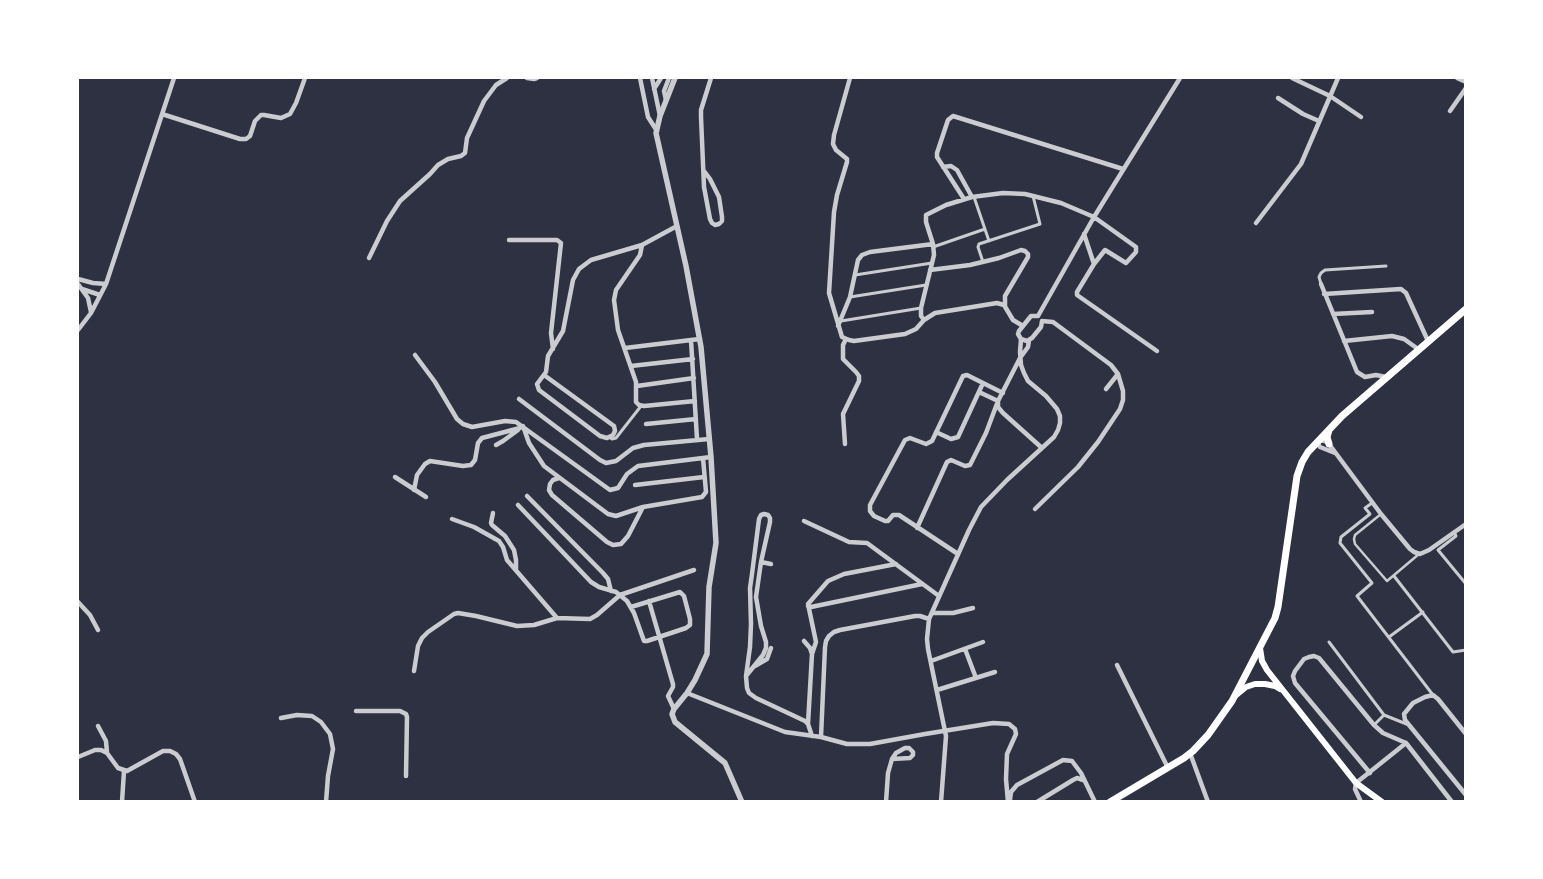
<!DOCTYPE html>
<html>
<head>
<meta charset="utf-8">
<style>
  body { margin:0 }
  #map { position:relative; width:1543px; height:879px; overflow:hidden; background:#2d3142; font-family:Cabin,sans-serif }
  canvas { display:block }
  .frame { position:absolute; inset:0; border:79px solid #fff; pointer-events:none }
</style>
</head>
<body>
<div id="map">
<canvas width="1543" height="879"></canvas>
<div class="frame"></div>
</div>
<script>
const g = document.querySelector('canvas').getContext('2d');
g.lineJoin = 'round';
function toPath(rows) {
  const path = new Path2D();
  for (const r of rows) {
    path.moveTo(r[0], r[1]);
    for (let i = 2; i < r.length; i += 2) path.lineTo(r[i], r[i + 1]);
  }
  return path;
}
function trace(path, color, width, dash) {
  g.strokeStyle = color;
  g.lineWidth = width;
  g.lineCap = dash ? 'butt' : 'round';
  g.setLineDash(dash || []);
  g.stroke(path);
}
const service = toPath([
  [1381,514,1355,535,1354,539,1355,544,1387,581,1419,554]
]);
const pedestrian = toPath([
  [974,197,989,241],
  [933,247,985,229],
  [983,262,978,247,979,244,1040,224,1033,196],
  [855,275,932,263],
  [1321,284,1319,277,1321,273,1325,270,1386,266],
  [850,297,926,285],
  [841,321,921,308],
  [609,437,612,439,616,438,641,406],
  [1372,503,1365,508,1370,514,1341,537,1340,543,1372,583,1357,596,1433,695],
  [1454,532,1456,536,1438,550,1466,584],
  [1394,576,1453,652,1466,650],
  [1389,637,1423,612],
  [1329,642,1384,715,1409,725],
  [1374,725,1384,715]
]);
const minor = toPath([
  [527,78,534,79,537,78],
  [640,78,648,117,657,131],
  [652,78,660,116],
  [850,78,834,135,833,144,836,150,847,159,847,162,837,195,834,212,829,293,842,337,849,340,854,341,905,334,916,329,924,320,935,313,997,303,1004,305,1013,320,1023,326],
  [1292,78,1330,96,1361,117],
  [1457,78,1466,82],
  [654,89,661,78],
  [1278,98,1303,114,1319,121],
  [666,100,664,91,669,78],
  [1450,111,1466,88],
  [162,114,240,139,246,139,250,136,255,121,261,115,264,115,281,118,290,114,296,103,305,78],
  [943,167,951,166,957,170,972,197],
  [704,171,710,179,719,197,722,217,722,221,719,224,715,225,712,223,710,219,704,187,701,117,701,110,711,78],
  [964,199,937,157,937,153,948,120,953,116,1123,169],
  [1256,223,1301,164,1338,78],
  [1084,234,1094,264],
  [509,240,557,240,561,243,551,333,553,349],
  [642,245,640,255,616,290,614,300,618,330,636,382,636,402,639,405,644,406,695,401],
  [369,258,387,221,400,201,430,174,438,165,448,159,461,156,465,153,467,138,484,101,496,85,507,78],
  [930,270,970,265,999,258,1021,250,1025,251,1028,254,1028,257,1005,296,1005,306],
  [78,279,93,283,106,284],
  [78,284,88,298,91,312],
  [1321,284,1357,372,1365,377,1376,375,1386,377],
  [82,289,100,295],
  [1324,294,1401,289,1406,293,1428,341],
  [1333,314,1372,312],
  [1038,316,1094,217,1180,78],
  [924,320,921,316,921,308,934,255,933,244,926,222,926,215,946,205,972,197,1003,193,1025,194,1061,203,1094,217,1136,247,1136,252,1126,263,1105,250,1094,264,1077,292,1077,295,1157,351],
  [838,326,850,297,858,260,862,255,870,252,933,244],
  [78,330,91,313,106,284,174,78],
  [1021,339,1027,341,1032,338,1041,327,1042,321],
  [1029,340,1028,347,1020,358,998,401,998,407,1003,413,1042,448],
  [1344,341,1392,336,1404,339,1418,349],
  [625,348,691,340],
  [415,355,435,382,457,419,463,424,472,427,505,421,516,422,610,490,618,488,627,474,638,466,711,457],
  [631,366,693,359],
  [544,375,614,426,615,431,613,435,607,438,600,436,539,390,537,384,546,372,548,356,563,331,573,280,579,269,591,260,642,245,677,226],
  [637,386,694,378],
  [1106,389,1118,374],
  [519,399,600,460,606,463,616,461,633,448,644,445,709,439],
  [646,424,696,419],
  [523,426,529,443,544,466,608,514,616,516,643,507,702,497,706,492,703,458],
  [936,432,951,439,958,437,983,383],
  [697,439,691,340,700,339],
  [845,444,843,414,859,381,859,376,856,372,843,359,843,345,846,339],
  [496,445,503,441,518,430],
  [1335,453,1320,447,1318,444,1319,440,1325,441,1329,444,1381,514,1410,549,1414,552,1420,554,1429,550,1466,524],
  [395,477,426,497],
  [559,478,553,480,550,484,549,490,552,495,607,542,613,545,621,544,628,536,643,507],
  [635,485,704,477],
  [414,490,417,475,425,464,430,461,463,466,471,465,475,460,478,443,482,438,520,428],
  [527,496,603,573,608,579,611,591],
  [518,505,591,582,599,587,616,592,627,601,634,613,644,641,647,641,686,628,690,625,690,619,684,596,680,592,631,607],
  [1035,509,1078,467,1098,442,1120,409,1123,400,1123,391,1118,374,1111,365,1053,322,1042,321],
  [493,513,491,523,492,525,505,536,514,550,516,560,516,570],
  [452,519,474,527,499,541,503,547,507,560,557,618],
  [804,521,849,542,867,543,939,596],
  [917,528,947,462,951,460,965,466,970,465,986,433,998,401,979,392],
  [958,554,899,515,893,515,888,521,885,521,874,516,870,511,870,505,905,440,910,438,926,444,932,441,963,376,967,375,1003,393],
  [761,562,771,564],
  [649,601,673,684,673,687,668,696,674,709],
  [78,602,90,615,98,630],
  [808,606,811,607,922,584],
  [932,613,953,613,973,608],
  [804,641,810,648,812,654,808,724],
  [965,649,976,678],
  [812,654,816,642,808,604,828,581,844,574,896,564],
  [931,661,983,642],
  [1117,665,1168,768],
  [755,666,767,659,771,648],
  [414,671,418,646,422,638,428,632,454,614,458,613,476,616,517,626,534,625,557,618,590,619,597,615,620,595,694,570],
  [746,676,750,647,751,624,750,588,752,574,759,519,761,515,764,514,768,515,770,518,770,522,761,562,756,597,761,626,766,642,766,648,763,655,746,676,747,688,749,693,756,698,805,721,808,724,812,736],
  [937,690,995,672],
  [687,693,785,732,821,737,847,744,870,744,925,734,993,723,1009,724,1015,729,1016,734,1007,754,1006,779,1008,802],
  [356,711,400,711,406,714,407,717,406,776],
  [281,718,297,715,312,716,321,722,330,734,333,749,328,776,326,802],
  [98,726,106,741,107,753],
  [1466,734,1438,699,1433,695,1425,697,1413,703,1404,714,1405,720,1466,795],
  [821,737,825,647,826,641,829,636,834,632,840,630,915,616,920,616,929,619],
  [1190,753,1208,802],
  [78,757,95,750,101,750,107,753,118,768,127,771,163,751,170,751,176,754,180,759,195,802],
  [1370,773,1295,683,1293,676,1295,671,1304,659,1309,657,1314,656,1319,658,1374,725,1383,733,1406,743,1452,802],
  [1010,800,1011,792,1017,785,1063,760,1072,761,1081,773,1095,802],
  [122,802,124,771],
  [886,802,888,773,892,759,896,753,905,748,909,748,913,752,913,755,910,758,892,759],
  [941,802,946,736,928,649,927,639,929,619,969,530,981,507,1007,480,1054,437,1058,430,1060,423,1060,416,1057,409,1046,396,1028,381,1024,373,1021,365,1020,352,1021,339,1018,334,1019,331,1031,316,1038,316],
  [1037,802,1073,780,1077,778,1083,780],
  [1361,802,1355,789,1356,783,1406,743]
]);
const tertiary = toPath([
  [675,78,660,116,656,133,686,266,701,347,711,457,716,543,709,587,707,654,695,680,687,693,674,709,672,714,675,722,725,763,742,802]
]);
const secondary = toPath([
  [1260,648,1262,661,1267,670,1356,783,1382,802],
  [1235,696,1246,687,1255,684,1265,684,1275,686,1280,689]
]);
const primary = toPath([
  [1329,444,1327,437,1329,430],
  [1110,802,1184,758,1193,751,1208,735,1232,701,1275,618,1278,607,1297,476,1302,462,1308,452,1342,416,1466,309]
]);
trace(service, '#caccd0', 2.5);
trace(pedestrian, '#caccd0', 3);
trace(minor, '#caccd0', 4.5);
trace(tertiary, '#caccd0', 5.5);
trace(secondary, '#fff', 6);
trace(primary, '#fff', 7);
</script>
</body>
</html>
